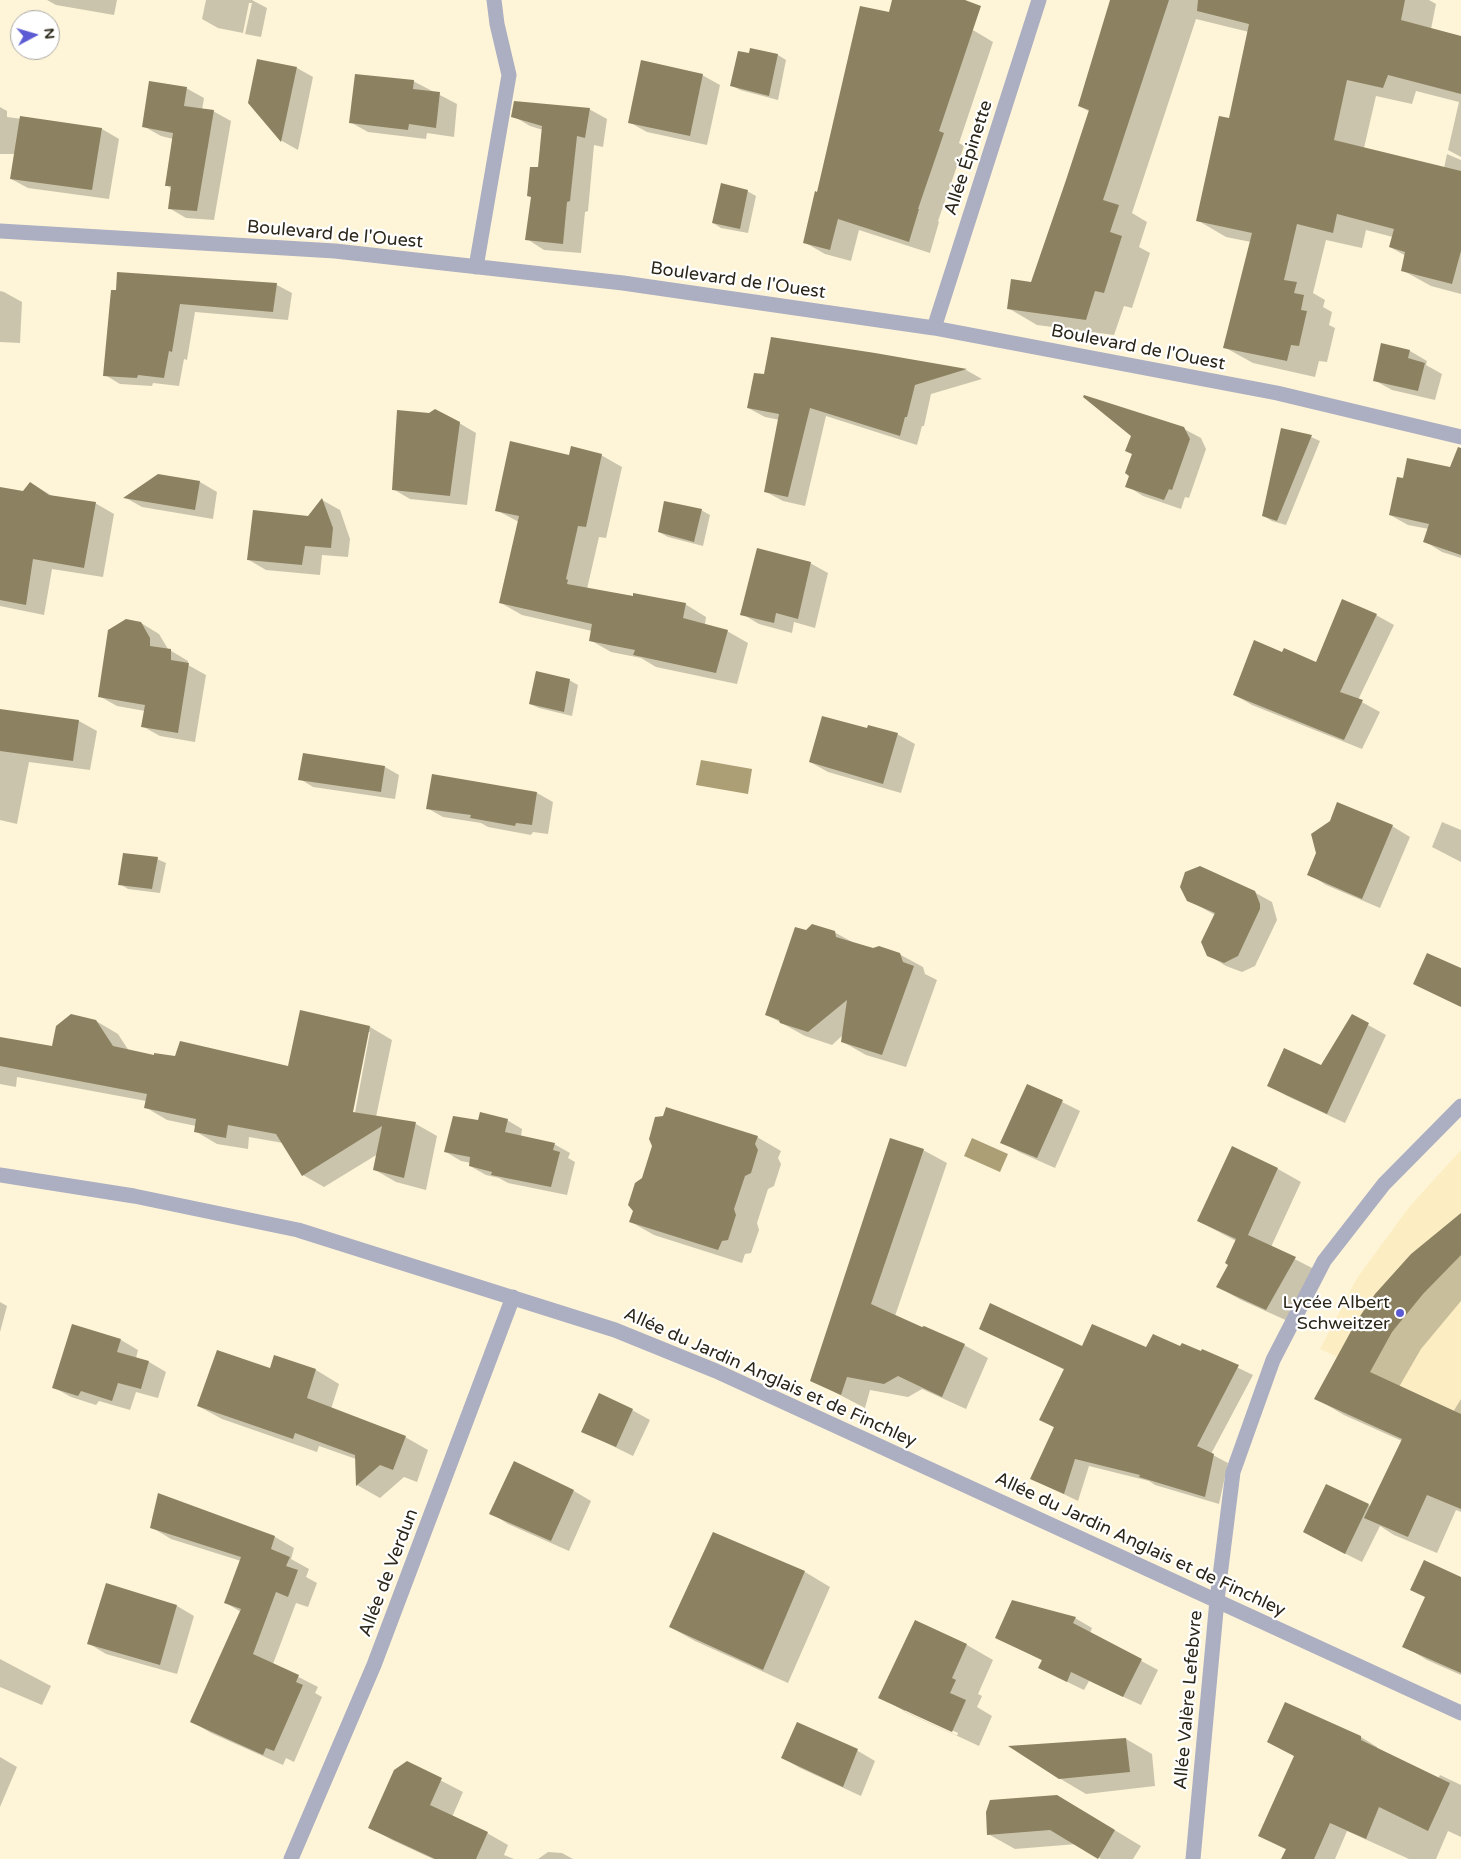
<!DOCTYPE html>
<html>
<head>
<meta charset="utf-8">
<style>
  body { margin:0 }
  #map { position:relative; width:1461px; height:1859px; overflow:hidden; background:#fef5d8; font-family:"Varela Round",sans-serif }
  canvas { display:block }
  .north { position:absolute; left:10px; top:10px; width:50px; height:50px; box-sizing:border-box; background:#fff; border:1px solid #aaa8a3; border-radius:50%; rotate:84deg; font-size:14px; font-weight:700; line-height:20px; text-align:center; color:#2b2619 }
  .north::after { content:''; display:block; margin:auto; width:18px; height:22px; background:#5c5bd3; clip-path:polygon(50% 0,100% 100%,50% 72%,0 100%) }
</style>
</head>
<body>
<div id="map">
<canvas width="1461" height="1859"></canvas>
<div class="north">N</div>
</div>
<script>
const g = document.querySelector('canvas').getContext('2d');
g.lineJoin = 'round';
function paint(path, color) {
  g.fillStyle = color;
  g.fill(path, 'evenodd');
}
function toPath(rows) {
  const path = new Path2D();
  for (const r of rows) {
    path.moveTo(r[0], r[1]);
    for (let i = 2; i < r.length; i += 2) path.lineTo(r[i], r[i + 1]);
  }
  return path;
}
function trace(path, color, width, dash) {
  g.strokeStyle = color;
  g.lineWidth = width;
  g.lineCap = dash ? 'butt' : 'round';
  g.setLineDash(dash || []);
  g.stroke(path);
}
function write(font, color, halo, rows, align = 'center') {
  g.font = font + ' "Varela Round",sans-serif';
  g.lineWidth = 4.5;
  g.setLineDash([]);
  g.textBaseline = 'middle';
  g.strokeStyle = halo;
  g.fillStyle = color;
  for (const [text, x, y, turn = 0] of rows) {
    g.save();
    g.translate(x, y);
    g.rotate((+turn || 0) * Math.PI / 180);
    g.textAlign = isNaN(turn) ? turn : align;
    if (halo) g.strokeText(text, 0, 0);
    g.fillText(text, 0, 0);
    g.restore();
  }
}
const built = toPath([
  [1461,1150,1461,1414,1320,1349,1357,1278,1410,1206]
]);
const water = toPath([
  [701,760,752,769,748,794,696,785],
  [972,1138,1008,1154,1000,1172,964,1156]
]);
const shadow = toPath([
  [47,0,117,0,114,15,56,5],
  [206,0,252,0,267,8,261,37,245,34,252,3,249,3,243,33,218,28,202,19],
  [1112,0,1429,0,1436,4,1431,29,1461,37,1461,157,1448,150,1459,102,1416,91,1412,104,1376,96,1364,148,1444,168,1447,154,1461,160,1461,294,1431,286,1402,270,1406,256,1390,247,1393,237,1366,230,1362,248,1326,240,1313,293,1325,300,1323,307,1332,312,1329,325,1335,328,1327,362,1319,361,1315,377,1253,363,1224,347,1251,242,1226,237,1197,220,1230,120,1249,32,1196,19,1132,213,1147,222,1139,247,1150,253,1132,308,1124,306,1114,335,1037,325,1008,308,1032,283,1090,112,1079,106],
  [973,30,993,42,959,143,964,146,938,221,939,222,930,253,859,230,851,261,825,254,804,242,818,193],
  [751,49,778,55,786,60,778,100,740,90,731,85,750,55],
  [297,68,313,77,298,150,282,141,249,103],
  [702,75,720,85,707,145,647,132,629,122],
  [413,81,457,104,454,137,427,133,426,139,368,132,350,122],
  [186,88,204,98,202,110,213,111,231,121,214,220,186,218,169,208,172,189,166,185,173,139,161,136,143,126],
  [0,107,7,111,7,117,102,129,119,139,109,199,28,188,11,179,15,154,0,154],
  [589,109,607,119,603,147,594,145,588,211,585,212,581,253,544,250,527,239,539,169,543,130,530,126,513,116],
  [747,191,756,196,748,233,721,228,713,223],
  [119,274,277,285,292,293,288,320,195,312,187,360,184,359,179,386,153,383,152,386,120,384,105,375],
  [0,291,4,292,22,302,20,343,0,342],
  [1382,344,1410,351,1427,361,1426,365,1442,374,1435,400,1392,390,1374,380],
  [875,354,966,370,982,379,931,394,924,426,922,426,917,445,826,416,805,506,783,501,766,492,780,420,765,417,748,408,765,376],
  [459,423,476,433,467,505,410,499,393,489],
  [1184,429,1201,438,1206,449,1189,498,1185,497,1181,509,1143,496,1127,486,1131,475],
  [1311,437,1320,441,1286,525,1272,521,1264,516],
  [601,455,622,467,606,538,599,537,587,589,685,604,706,617,705,625,727,631,748,643,737,684,656,667,641,658,611,652,590,640,592,631,522,615,501,603,519,522,496,510,570,456],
  [1461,472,1461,558,1442,552,1424,541,1429,529,1408,525,1390,515,1404,479],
  [200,482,217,492,213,519,142,507,126,498],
  [31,483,54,497,95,503,114,514,103,577,52,569,44,615,0,606,0,488,23,492],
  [322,500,340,510,350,539,348,557,322,555,320,575,266,570,249,560,308,518],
  [701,510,710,515,703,546,668,537,659,532],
  [810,563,828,573,815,628,794,622,792,633,759,624,742,614],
  [1342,601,1376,615,1394,625,1358,700,1380,712,1362,749,1252,705,1235,695,1282,653,1317,664],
  [141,623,159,634,168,649,188,661,188,665,206,675,195,742,160,736,142,726,145,711,117,706,99,696],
  [569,680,578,685,572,716,539,708,530,704],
  [0,710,79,721,97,731,90,770,29,762,17,824,0,820],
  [868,729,897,734,915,744,901,793,828,772,810,762],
  [304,754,385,767,399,775,395,799,313,787,300,779],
  [537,793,553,802,548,834,533,832,531,835,488,827,481,823,443,817,427,808],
  [1337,804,1392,826,1410,837,1380,908,1326,885,1309,874],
  [1442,822,1461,830,1461,862,1432,847],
  [157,859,166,863,160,893,128,889,120,884],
  [1254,892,1272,902,1277,920,1255,966,1242,972,1226,966,1208,955,1215,915,1188,900],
  [806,931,834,932,856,944,899,954,923,967,925,974,937,980,906,1067,866,1055,843,1042,843,1035,832,1045,805,1036,767,1015],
  [301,1012,370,1027,392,1040,376,1117,416,1124,437,1136,426,1190,396,1182,375,1170,378,1154,324,1187,303,1175,283,1143,249,1137,248,1149,217,1144,195,1131,196,1126,167,1120,145,1107,146,1101,17,1077,16,1087,0,1084,0,1039,53,1048,96,1021,118,1034,129,1051,155,1057,289,1068],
  [368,1032,370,1032,354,1118,351,1117],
  [1352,1016,1386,1035,1345,1123,1287,1096,1269,1086,1321,1066],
  [1028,1085,1080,1111,1055,1168,1019,1152,1002,1142],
  [507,1120,522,1129,521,1137,554,1144,570,1153,568,1158,575,1162,567,1195,508,1183,499,1178,486,1175,470,1166,471,1163,461,1161,446,1152,479,1121],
  [757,1137,781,1151,778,1158,781,1164,774,1186,768,1189,757,1223,759,1230,751,1253,745,1254,742,1263,654,1235,631,1222],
  [1233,1147,1278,1169,1301,1182,1271,1247,1318,1271,1290,1322,1241,1300,1218,1287,1230,1265,1236,1241,1198,1221],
  [923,1150,947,1163,895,1316,964,1345,988,1358,966,1409,922,1389,908,1397,870,1390,865,1408,811,1380],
  [1461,1215,1461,1301,1421,1349,1399,1387,1453,1412,1461,1399,1461,1512,1456,1510,1437,1553,1394,1535,1380,1526,1362,1562,1322,1542,1368,1505,1371,1506,1402,1441,1344,1415,1315,1398],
  [0,1302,7,1306,0,1332],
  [981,1328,1083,1347,1181,1348,1202,1353,1203,1351,1253,1375,1211,1454,1228,1463,1219,1504,1155,1485,1149,1481,1089,1466,1078,1501,1032,1479,1055,1428,1041,1420,1065,1370],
  [121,1340,138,1350,136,1358,149,1362,166,1372,158,1398,136,1392,130,1410,99,1401,96,1405,71,1397,53,1387],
  [271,1370,316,1370,339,1384,331,1409,405,1437,428,1450,417,1482,404,1477,380,1498,357,1485,356,1459,319,1446,317,1452,222,1419,198,1406],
  [632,1410,650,1420,633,1456,582,1431],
  [574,1491,591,1501,569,1551,508,1524,491,1513],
  [151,1527,275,1537,294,1548,291,1559,309,1569,306,1577,317,1583,308,1607,296,1603,273,1664,318,1687,315,1693,322,1697,294,1762,286,1758,283,1765,211,1733,191,1721,241,1612,226,1603,241,1561,171,1539],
  [713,1533,805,1572,830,1587,788,1683,695,1641,670,1627],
  [1461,1579,1461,1675,1427,1660,1404,1646],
  [107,1584,177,1606,194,1616,177,1674,106,1654,88,1643],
  [1013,1602,1075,1618,1092,1628,1090,1633,1158,1670,1141,1705,1089,1681,1084,1690,1057,1677,1043,1661,997,1637],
  [915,1622,967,1645,993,1660,978,1694,982,1696,977,1707,992,1716,979,1746,906,1712,880,1697],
  [905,1709,958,1733,957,1736,905,1712],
  [0,1659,51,1686,42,1705,0,1687],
  [798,1724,858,1751,875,1761,861,1796,800,1768,783,1758],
  [1361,1737,1377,1747,1377,1749,1438,1779,1440,1775,1461,1785,1461,1837,1448,1831,1436,1859,1409,1859,1347,1831,1335,1859,1282,1859,1287,1850,1260,1836],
  [1126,1739,1152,1754,1155,1786,1086,1794,1059,1778],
  [0,1757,17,1767,0,1807],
  [407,1763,463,1792,452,1817,487,1833,508,1845,504,1855,514,1859,433,1859,392,1840,370,1827],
  [1083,1811,1141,1846,1133,1859,1101,1859,1077,1844,1015,1849,988,1834],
  [548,1852,562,1853,573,1859,538,1859]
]);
const building = toPath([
  [892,0,965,0,981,6,939,131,944,133,918,209,919,209,909,242,838,219,830,250,803,243,815,191,817,192,860,6,889,12],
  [1110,0,1169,0,1103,200,1119,205,1110,232,1122,236,1104,293,1095,291,1086,320,1007,309,1011,279,1031,282,1066,180,1089,110,1078,106],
  [1198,0,1405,0,1401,20,1461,36,1461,94,1388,75,1383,88,1347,80,1334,140,1461,171,1461,251,1452,284,1401,271,1405,252,1389,247,1394,229,1337,214,1333,233,1297,224,1284,280,1297,282,1294,293,1304,295,1301,310,1307,311,1299,346,1291,345,1287,361,1223,348,1252,233,1196,221,1219,116,1229,118,1249,24,1197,11],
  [750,48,778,54,769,96,730,86,738,51,749,53],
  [257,59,297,67,281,142,248,103],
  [641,60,703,74,690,136,628,123],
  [355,74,414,80,413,89,440,92,436,128,409,124,408,130,349,123],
  [149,81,187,87,184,106,214,110,197,211,168,209,171,186,165,186,173,133,142,127],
  [514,101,590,108,585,138,577,136,570,201,567,202,563,244,525,240,531,197,527,196,530,167,538,167,542,126,511,117],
  [20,116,102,128,92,190,10,179],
  [721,183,748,190,740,229,712,223],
  [117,272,277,283,273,312,180,304,172,352,169,351,164,378,138,375,137,378,103,376,111,290,116,290],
  [771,337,875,353,967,369,915,385,907,417,905,417,900,436,810,408,788,497,764,492,779,414,747,408,754,373,764,374],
  [1381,343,1410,350,1408,358,1425,363,1418,391,1373,381],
  [1084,395,1184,427,1190,439,1172,490,1169,489,1164,500,1125,487,1129,476,1125,473,1132,454,1125,451,1131,436,1083,397],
  [435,409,460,422,450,496,392,490,397,410,429,413],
  [1281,428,1312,435,1277,521,1262,516],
  [510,441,569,455,571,446,602,454,586,527,578,526,566,579,568,580,567,584,633,596,633,593,686,603,683,618,728,630,716,673,633,655,635,650,589,641,592,624,499,603,519,516,495,511],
  [1458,447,1461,448,1461,555,1423,542,1429,524,1389,515,1397,477,1403,478,1407,458,1450,467],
  [158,474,200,481,195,510,123,498],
  [30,482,49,495,96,502,84,568,33,559,26,605,0,600,0,487,23,491],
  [322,498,333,528,331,548,305,546,302,565,247,560,253,510,308,516],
  [664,501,702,509,694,542,658,532],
  [757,548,811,562,798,619,776,613,774,623,740,615],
  [1342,599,1377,614,1340,692,1363,700,1344,740,1233,695,1254,640,1282,652,1284,648,1316,662],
  [126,619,141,622,150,638,150,646,171,649,171,660,189,663,178,733,141,727,145,705,98,697,108,630],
  [536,671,570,679,564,712,529,704],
  [0,709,79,720,73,761,0,751],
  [822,716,867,728,868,725,898,733,883,784,809,762],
  [303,753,385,766,381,792,298,780],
  [432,774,537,792,532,825,516,823,515,826,470,818,471,815,426,809],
  [1337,802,1393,825,1362,899,1307,875,1316,853,1311,834,1330,821],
  [123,853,158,857,152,889,118,885],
  [1200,866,1255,891,1260,904,1260,909,1238,956,1224,963,1207,956,1201,942,1215,913,1187,901,1180,887,1185,872],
  [812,924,835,931,836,937,873,948,879,946,900,953,903,962,914,966,882,1055,841,1042,847,1000,808,1032,780,1023,779,1020,765,1015,795,927,806,930],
  [1427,953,1461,968,1461,1007,1413,984],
  [300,1010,370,1026,353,1112,416,1122,404,1178,373,1170,382,1126,302,1176,276,1134,228,1125,226,1138,194,1132,196,1119,144,1108,147,1094,0,1066,0,1037,52,1046,56,1026,71,1014,96,1020,113,1046,154,1055,154,1053,175,1056,180,1041,288,1066],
  [1352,1014,1369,1023,1327,1114,1267,1086,1284,1048,1321,1065],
  [1027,1084,1063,1100,1037,1158,1000,1143],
  [666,1107,758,1136,755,1144,758,1150,751,1173,745,1176,734,1209,736,1215,728,1240,722,1241,718,1250,629,1222,633,1211,628,1205,635,1183,642,1178,652,1146,649,1139,655,1117,663,1116],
  [480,1112,508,1119,505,1132,555,1143,553,1150,560,1152,551,1187,491,1175,492,1172,469,1166,470,1157,444,1152,453,1116,478,1120],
  [890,1138,924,1149,871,1304,922,1327,924,1326,965,1344,942,1397,898,1376,884,1384,847,1377,841,1395,810,1381],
  [1232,1146,1278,1168,1248,1235,1296,1257,1266,1310,1216,1287,1228,1265,1225,1263,1236,1239,1197,1221],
  [1461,1213,1461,1255,1423,1294,1392,1332,1370,1372,1461,1414,1461,1509,1427,1495,1408,1537,1364,1518,1402,1439,1314,1399,1356,1322,1375,1294,1411,1254],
  [990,1303,1082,1346,1092,1324,1146,1347,1153,1334,1180,1346,1182,1343,1201,1351,1202,1349,1239,1365,1197,1446,1214,1454,1205,1497,1139,1477,1140,1475,1075,1459,1064,1494,1030,1479,1054,1427,1039,1420,1064,1369,979,1329],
  [72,1324,121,1339,117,1352,149,1361,141,1389,118,1383,112,1401,81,1391,78,1396,52,1388],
  [217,1350,270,1368,274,1355,316,1369,307,1398,406,1436,393,1470,380,1465,356,1486,355,1455,295,1433,293,1439,197,1406],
  [599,1393,633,1409,616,1447,581,1432],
  [514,1461,574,1490,551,1541,489,1514],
  [1326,1484,1369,1504,1345,1554,1303,1532],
  [158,1493,275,1536,271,1549,290,1557,286,1566,298,1570,288,1597,276,1592,253,1654,299,1675,296,1682,303,1685,274,1751,266,1748,263,1755,190,1722,241,1609,224,1603,241,1557,150,1528],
  [713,1532,805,1571,763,1670,669,1627],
  [1424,1560,1461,1577,1461,1673,1402,1647,1425,1597,1410,1590],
  [106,1583,177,1605,160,1665,87,1644],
  [1012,1600,1076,1617,1073,1623,1142,1659,1123,1697,1071,1672,1067,1682,1038,1668,1042,1660,995,1638],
  [915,1620,967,1644,952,1678,956,1680,950,1693,966,1700,952,1732,878,1698],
  [1285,1702,1361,1736,1361,1740,1450,1783,1428,1831,1379,1807,1366,1839,1330,1823,1314,1859,1281,1859,1286,1849,1258,1836,1294,1756,1267,1742],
  [797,1722,858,1749,843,1787,781,1758],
  [1126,1738,1130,1772,1059,1779,1008,1746],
  [407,1761,442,1778,430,1805,488,1832,476,1859,435,1859,368,1828,394,1770],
  [1057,1795,1115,1830,1098,1859,1050,1830,987,1835,986,1812,990,1800]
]);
const minor = toPath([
  [0,231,335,251,623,283,934,328,1277,393,1461,437],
  [476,267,509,75,497,24,494,0],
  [934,328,1039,0],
  [0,1175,134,1196,298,1230,615,1330,716,1371,1461,1713],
  [291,1859,374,1665,513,1297],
  [1193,1859,1217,1600,1233,1472,1273,1360,1324,1261,1384,1184,1461,1106]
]);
const markers = [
  [1400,1313,5,"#5c5bd3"]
];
const streetNames = [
  ["Allée Épinette",969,158,-72],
  ["Boulevard de l'Ouest",335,235,5],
  ["Boulevard de l'Ouest",738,281,8],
  ["Boulevard de l'Ouest",1138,348,11],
  ["Allée du Jardin Anglais et de Finchley",770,1378,24],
  ["Allée du Jardin Anglais et de Finchley",1140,1545,25],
  ["Allée de Verdun",389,1573,-69],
  ["Allée Valère Lefebvre",1189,1700,-85]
];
const poiNames = [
  ["Lycée Albert",1390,1303],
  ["Schweitzer",1390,1324]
];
paint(built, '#fceec2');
paint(water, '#ac9f76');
paint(shadow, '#0003');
paint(building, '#8c8261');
trace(minor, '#acaec1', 15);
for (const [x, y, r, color] of markers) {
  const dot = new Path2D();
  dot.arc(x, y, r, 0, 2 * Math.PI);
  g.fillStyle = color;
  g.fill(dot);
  trace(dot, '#fff', 2);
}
write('18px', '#2b2619', '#fff', streetNames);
write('18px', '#2b2619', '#fff', poiNames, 'right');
</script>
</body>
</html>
